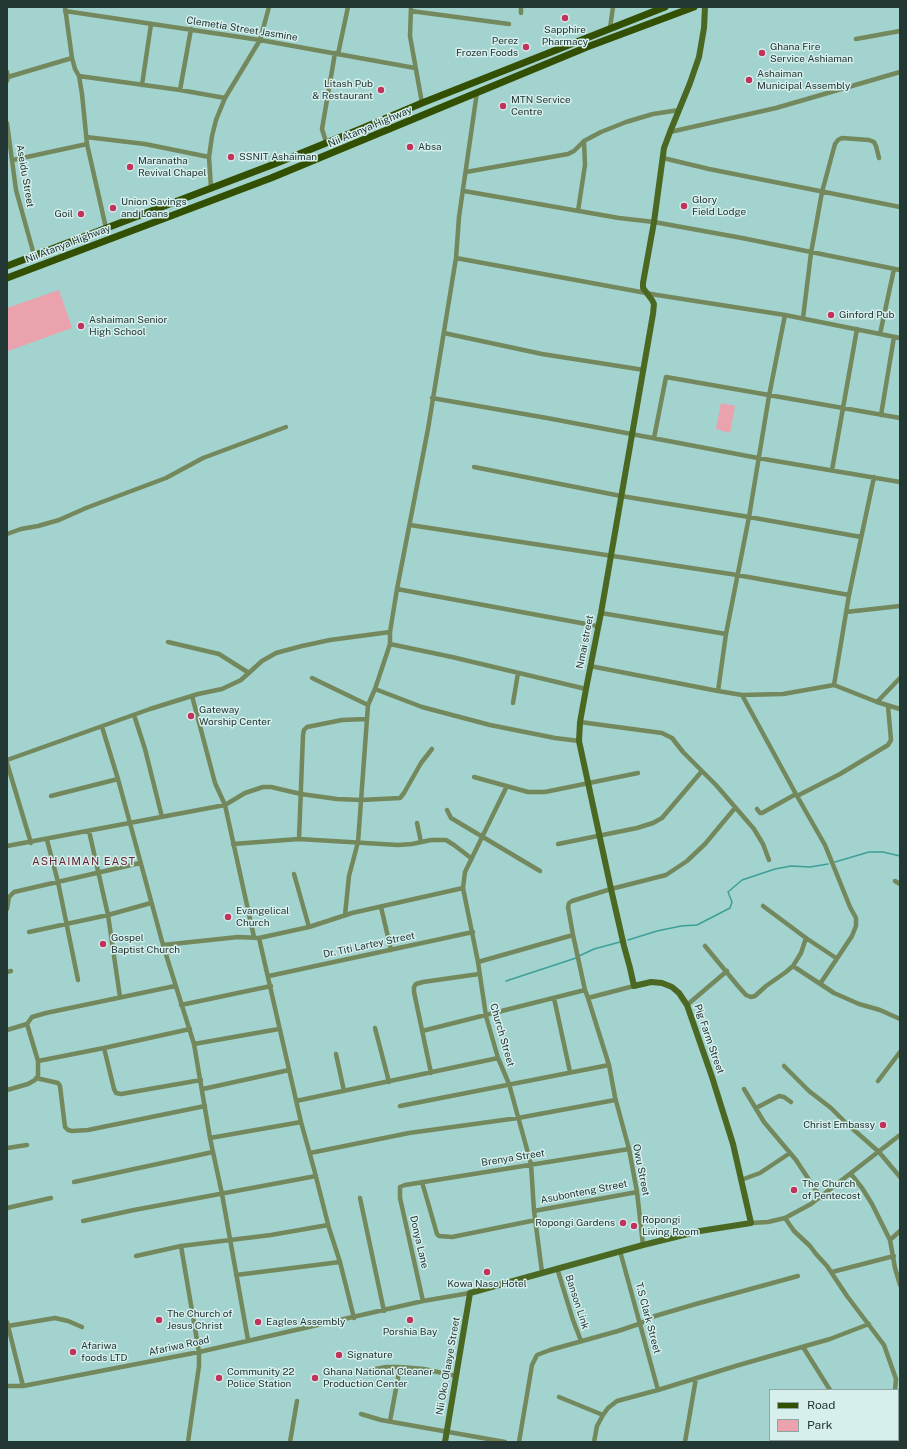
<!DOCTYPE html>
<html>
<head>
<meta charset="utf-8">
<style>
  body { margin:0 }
  #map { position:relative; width:907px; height:1449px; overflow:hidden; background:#a2d3cf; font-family:"Public Sans",sans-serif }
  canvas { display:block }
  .frame { position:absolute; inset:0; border:8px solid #233735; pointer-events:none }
  .legend { position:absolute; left:769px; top:1389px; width:130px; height:52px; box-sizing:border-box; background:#d6efec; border:1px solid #8ea5a3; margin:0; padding:5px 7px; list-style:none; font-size:12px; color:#233735 }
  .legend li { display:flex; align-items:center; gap:8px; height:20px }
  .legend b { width:20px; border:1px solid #8ea5a3 }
</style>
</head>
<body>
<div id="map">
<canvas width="907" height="1449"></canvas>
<div class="frame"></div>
<ul class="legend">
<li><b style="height:5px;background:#334f02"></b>Road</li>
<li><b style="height:11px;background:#eaa2ad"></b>Park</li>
</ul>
</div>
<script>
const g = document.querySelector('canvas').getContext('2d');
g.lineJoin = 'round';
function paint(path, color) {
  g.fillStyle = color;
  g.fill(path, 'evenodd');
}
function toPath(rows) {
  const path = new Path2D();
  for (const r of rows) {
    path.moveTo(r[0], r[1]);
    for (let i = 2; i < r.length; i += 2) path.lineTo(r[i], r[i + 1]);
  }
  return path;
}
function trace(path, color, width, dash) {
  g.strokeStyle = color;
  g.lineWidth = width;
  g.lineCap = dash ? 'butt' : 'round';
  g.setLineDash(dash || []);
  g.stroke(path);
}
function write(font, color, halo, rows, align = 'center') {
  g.font = font + ' "Public Sans",sans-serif';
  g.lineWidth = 3;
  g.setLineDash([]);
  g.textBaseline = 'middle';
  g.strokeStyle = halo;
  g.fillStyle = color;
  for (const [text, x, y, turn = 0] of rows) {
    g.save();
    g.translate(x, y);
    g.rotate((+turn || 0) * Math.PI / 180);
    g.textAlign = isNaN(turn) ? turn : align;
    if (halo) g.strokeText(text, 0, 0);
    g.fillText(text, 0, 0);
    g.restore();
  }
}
const green = toPath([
  [59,290,72,328,8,351,7,308],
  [721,403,735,406,730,433,716,429]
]);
const stream = toPath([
  [835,862,869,852,883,852,900,856],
  [628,940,657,931,681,926,697,925,730,908,732,902,728,892,742,880,775,869,791,866,810,867,828,864],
  [579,956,594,949,620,942],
  [506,981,576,958]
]);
const street = toPath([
  [65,7,72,58,75,69,79,76,82,94,87,144,106,228],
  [411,7,410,36,422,103],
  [65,11,260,40,415,68],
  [411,11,509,24],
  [521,13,521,7],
  [610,28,613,7],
  [856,39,900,31],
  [338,54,348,7],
  [7,72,8,77,7,81],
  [79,76,180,90,225,98],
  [8,77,72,58],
  [142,85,151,24],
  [180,90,191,29],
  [7,123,16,190,34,255],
  [670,132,776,108,900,72],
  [86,137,145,144,209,157],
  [330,141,326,142,322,129,335,53],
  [663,158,709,169,900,207],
  [13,160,87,144],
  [466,172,568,154,574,151,584,141,601,132,626,122,653,114,679,110],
  [211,188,209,157,212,136,216,120,225,98,260,40,269,7],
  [464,191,619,218,654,222,742,238,900,270],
  [578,211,585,165,584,141],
  [456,258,657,295,785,315,900,338],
  [803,318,811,253,822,192,835,144,838,140,842,138,869,140,874,142,876,146,879,158],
  [444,333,542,354,644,370],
  [880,334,894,269],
  [432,398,547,418,758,458,900,482],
  [881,415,894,337],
  [654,438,666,377,900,418],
  [474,467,621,496,749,517,861,537],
  [832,470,857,329],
  [410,525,737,575,849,595],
  [7,534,21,529,38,526,59,520,86,508,166,478,203,458,286,427],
  [397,589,597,626],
  [846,612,900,606],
  [601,613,726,634,749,517,769,396,785,315],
  [168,642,219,654,249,673],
  [390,644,452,657,586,689],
  [590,666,718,691,726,634],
  [312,678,368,705],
  [834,685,849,595,874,477],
  [375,689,422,707,490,725,555,738,579,741],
  [718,691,742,695,797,796,825,845,850,907,856,918,856,926,852,936,820,984],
  [742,695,783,694,834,685,877,702,900,709],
  [192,696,215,783,225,805,254,937],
  [877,702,900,678],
  [513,703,518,673],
  [134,715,145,749,162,817],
  [580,722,662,733,672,738,683,752,716,785,754,829,763,844,769,860],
  [102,727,118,779,163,945,194,1044,210,1138,222,1194,248,1340],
  [7,760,150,709,198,694,222,689,241,680,262,661,276,653,302,646,330,640,390,632],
  [7,763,31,843],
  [474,777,528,792,545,792,638,773],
  [507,786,465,872,463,888,478,962,486,1016,498,1058,509,1084,531,1164,534,1211,542,1272],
  [51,796,118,779],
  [797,796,840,774,888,745,891,740,888,706],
  [757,809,760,813,762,813,796,794],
  [447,810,451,818,540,871],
  [417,823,421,842],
  [89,831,108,915,120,997],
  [299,839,303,735,304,730,307,727,342,720,366,719],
  [47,840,58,882,78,980],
  [233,844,299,839,398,845,412,844,431,840,446,840,454,845,471,858],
  [558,844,637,828,653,823,662,818,702,771],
  [7,846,225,805,245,793,263,787,271,787,301,794,337,799,361,800,400,798,404,793,421,763,432,749],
  [294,874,309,927],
  [895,881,900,884],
  [763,906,806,938,836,958],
  [381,907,391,950],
  [7,909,9,897,14,892,140,863],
  [345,915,349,876,358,842,368,705,375,689,390,644,390,632,397,589,428,429,456,258,459,217,477,92],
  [29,932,108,915,151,903],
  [259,938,301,1122,314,1169,329,1228,340,1262,354,1318],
  [163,945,238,937,259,938,309,927,352,913,463,888],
  [705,946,738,986,746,995,751,997,755,996,766,986,786,972,793,966,801,953,806,938],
  [478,962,573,935],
  [793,966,834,993,859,1004,880,1010,900,1019],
  [7,972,11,971],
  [269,976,473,932],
  [634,986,588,998,609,1065,615,1097,629,1149,637,1192,643,1245],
  [554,998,570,1072],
  [588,998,585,990,573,935,568,907,569,903,572,901,611,889,666,875,687,861,705,844,735,808],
  [181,1005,271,986],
  [687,1005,727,971],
  [375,1028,389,1082],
  [7,1030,27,1024,32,1017,46,1013,175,986],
  [422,1031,585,990],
  [194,1044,279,1029],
  [104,1048,114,1089,116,1093,121,1094,201,1080],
  [336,1054,344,1091],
  [38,1061,104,1048,190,1029],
  [784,1066,809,1091,831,1108,846,1123,879,1152,900,1177],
  [431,1073,414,992,414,987,416,984,423,982,479,974],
  [36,1078,58,1083,60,1086,65,1127,68,1130,72,1131,88,1130,205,1106],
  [878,1081,900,1052],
  [203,1089,289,1070],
  [744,1089,764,1122,796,1160,821,1198],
  [7,1090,28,1084,35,1080,38,1076,38,1061,27,1024],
  [296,1101,498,1058],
  [400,1106,609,1065],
  [756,1108,779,1096,784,1097,791,1102],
  [210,1138,301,1122],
  [7,1148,27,1145],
  [310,1153,409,1133,518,1118,615,1100],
  [851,1174,862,1188,872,1204,890,1240,895,1268,900,1285],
  [741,1180,760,1173,790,1153],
  [74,1182,213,1152],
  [422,1182,437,1234,439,1236,452,1237,536,1220],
  [360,1198,384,1311],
  [7,1208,51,1198],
  [534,1211,637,1192],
  [785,1218,794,1231,810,1246,816,1254,827,1266,847,1296,884,1345,896,1379,895,1390],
  [83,1221,134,1210,316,1176],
  [751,1223,768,1222,785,1218,811,1204,900,1135],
  [890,1240,900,1231],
  [620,1251,658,1390],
  [136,1256,181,1246],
  [557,1268,573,1320,581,1341],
  [832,1272,894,1256],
  [236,1275,340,1262],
  [423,1301,400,1198,400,1187,405,1185,629,1149],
  [7,1322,23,1386],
  [8,1326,55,1318,68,1321,82,1327],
  [803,1347,830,1390],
  [360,1372,386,1367,400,1367,424,1369,456,1376],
  [7,1386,23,1386,199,1352,423,1301,470,1293],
  [559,1397,603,1415],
  [361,1414,381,1420,505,1442],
  [390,1421,400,1367],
  [833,1440,833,1442],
  [893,1440,893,1442],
  [188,1442,199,1366,199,1352,181,1246,271,1235,328,1225],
  [290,1442,297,1401],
  [519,1442,532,1365,537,1355,550,1350,618,1331,639,1324,655,1316,696,1304,798,1276],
  [594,1442,597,1426,603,1415,608,1408,617,1401,658,1390,739,1365,830,1339,869,1324],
  [685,1442,696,1378]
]);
const secondary = toPath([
  [445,1442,470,1293,643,1245,700,1231,751,1223,733,1144,712,1077,687,1005,679,993,672,987,662,983,651,982,634,986,630,968,624,946,611,889,579,741,580,722,586,689,601,613,653,314,654,304,652,300,643,288,643,283,654,222,664,148,670,132,690,83,699,57,704,28,705,7]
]);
const primary = toPath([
  [7,266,277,163,363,128,422,103,665,7],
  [7,278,271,178,587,47,694,7]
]);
const markers = [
  [565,18,4,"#c2335b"],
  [526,47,4,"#c2335b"],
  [762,53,4,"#c2335b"],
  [749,80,4,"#c2335b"],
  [381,90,4,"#c2335b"],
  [503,106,4,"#c2335b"],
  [410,147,4,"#c2335b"],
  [231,157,4,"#c2335b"],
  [130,167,4,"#c2335b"],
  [684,206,4,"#c2335b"],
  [113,208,4,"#c2335b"],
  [81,214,4,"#c2335b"],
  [831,315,4,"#c2335b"],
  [81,326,4,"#c2335b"],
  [191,716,4,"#c2335b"],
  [228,917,4,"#c2335b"],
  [103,944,4,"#c2335b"],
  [883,1125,4,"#c2335b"],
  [794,1190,4,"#c2335b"],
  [623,1223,4,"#c2335b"],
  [634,1226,4,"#c2335b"],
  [487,1272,4,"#c2335b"],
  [159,1320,4,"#c2335b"],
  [410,1320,4,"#c2335b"],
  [258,1322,4,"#c2335b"],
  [73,1352,4,"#c2335b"],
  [339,1355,4,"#c2335b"],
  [219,1378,4,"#c2335b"],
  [315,1378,4,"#c2335b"]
];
const streetNames = [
  ["Clemetia Street Jasmine",242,29,9],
  ["Nii Atanya Highway",370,127,-23],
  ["Aseidu Street",25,176,80],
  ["Nii Atanya Highway",68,244,-21],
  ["Nmai street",585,642,-79],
  ["Dr. Titi Lartey Street",369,945,-12],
  ["Church Street",502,1035,74],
  ["Pig Farm Street",709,1039,71],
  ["Brenya Street",513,1158,-9],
  ["Owu Street",641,1170,79],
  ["Asubonteng Street",584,1192,-11],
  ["Donya Lane",419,1242,77],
  ["Banson Link",577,1302,72],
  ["T.S Clark Street",648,1318,75],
  ["Afariwa Road",179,1346,-12],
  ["Nii Oko Olaaye Street",448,1366,-80]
];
const poiNames = [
  ["Sapphire",565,30,"center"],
  ["Pharmacy",565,42,"center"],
  ["Perez",518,41,"right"],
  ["Frozen Foods",518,53,"right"],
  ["Ghana Fire",770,47],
  ["Service Ashiaman",770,59],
  ["Ashaiman",757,74],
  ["Municipal Assembly",757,86],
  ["Litash Pub",373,84,"right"],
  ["& Restaurant",373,96,"right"],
  ["MTN Service",511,100],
  ["Centre",511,112],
  ["Absa",418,147],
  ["SSNIT Ashaiman",239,157],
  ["Maranatha",138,161],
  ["Revival Chapel",138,173],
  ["Glory",692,200],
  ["Field Lodge",692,212],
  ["Union Savings",121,202],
  ["and Loans",121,214],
  ["Goil",73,214,"right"],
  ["Ginford Pub",839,315],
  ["Ashaiman Senior",89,320],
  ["High School",89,332],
  ["Gateway",199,710],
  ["Worship Center",199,722],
  ["Evangelical",236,911],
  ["Church",236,923],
  ["Gospel",111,938],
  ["Baptist Church",111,950],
  ["Christ Embassy",875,1125,"right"],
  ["The Church",802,1184],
  ["of Pentecost",802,1196],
  ["Ropongi",642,1220],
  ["Living Room",642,1232],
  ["Ropongi Gardens",615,1223,"right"],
  ["Kowa Naso Hotel",487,1284,"center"],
  ["The Church of",167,1314],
  ["Jesus Christ",167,1326],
  ["Eagles Assembly",266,1322],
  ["Porshia Bay",410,1332,"center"],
  ["Afariwa",81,1346],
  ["foods LTD",81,1358],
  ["Signature",347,1355],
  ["Community 22",227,1372],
  ["Police Station",227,1384],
  ["Ghana National Cleaner",323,1372],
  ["Production Center",323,1384]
];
const neighbourhoodNames = [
  ["ASHAIMAN EAST",84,862]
];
paint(green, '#eaa2ad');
trace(stream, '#3f9f98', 1.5);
trace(street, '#73885c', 4.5);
trace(secondary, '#4b6823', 6);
trace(primary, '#334f02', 7);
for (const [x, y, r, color] of markers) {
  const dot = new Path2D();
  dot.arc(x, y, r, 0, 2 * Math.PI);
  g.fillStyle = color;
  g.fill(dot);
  trace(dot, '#d6efec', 1.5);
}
write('10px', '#233735', '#d6efec', streetNames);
write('10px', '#233735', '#d6efec', poiNames, 'left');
g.letterSpacing = '1px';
write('11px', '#692334', '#d6efec', neighbourhoodNames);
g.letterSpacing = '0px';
</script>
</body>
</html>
